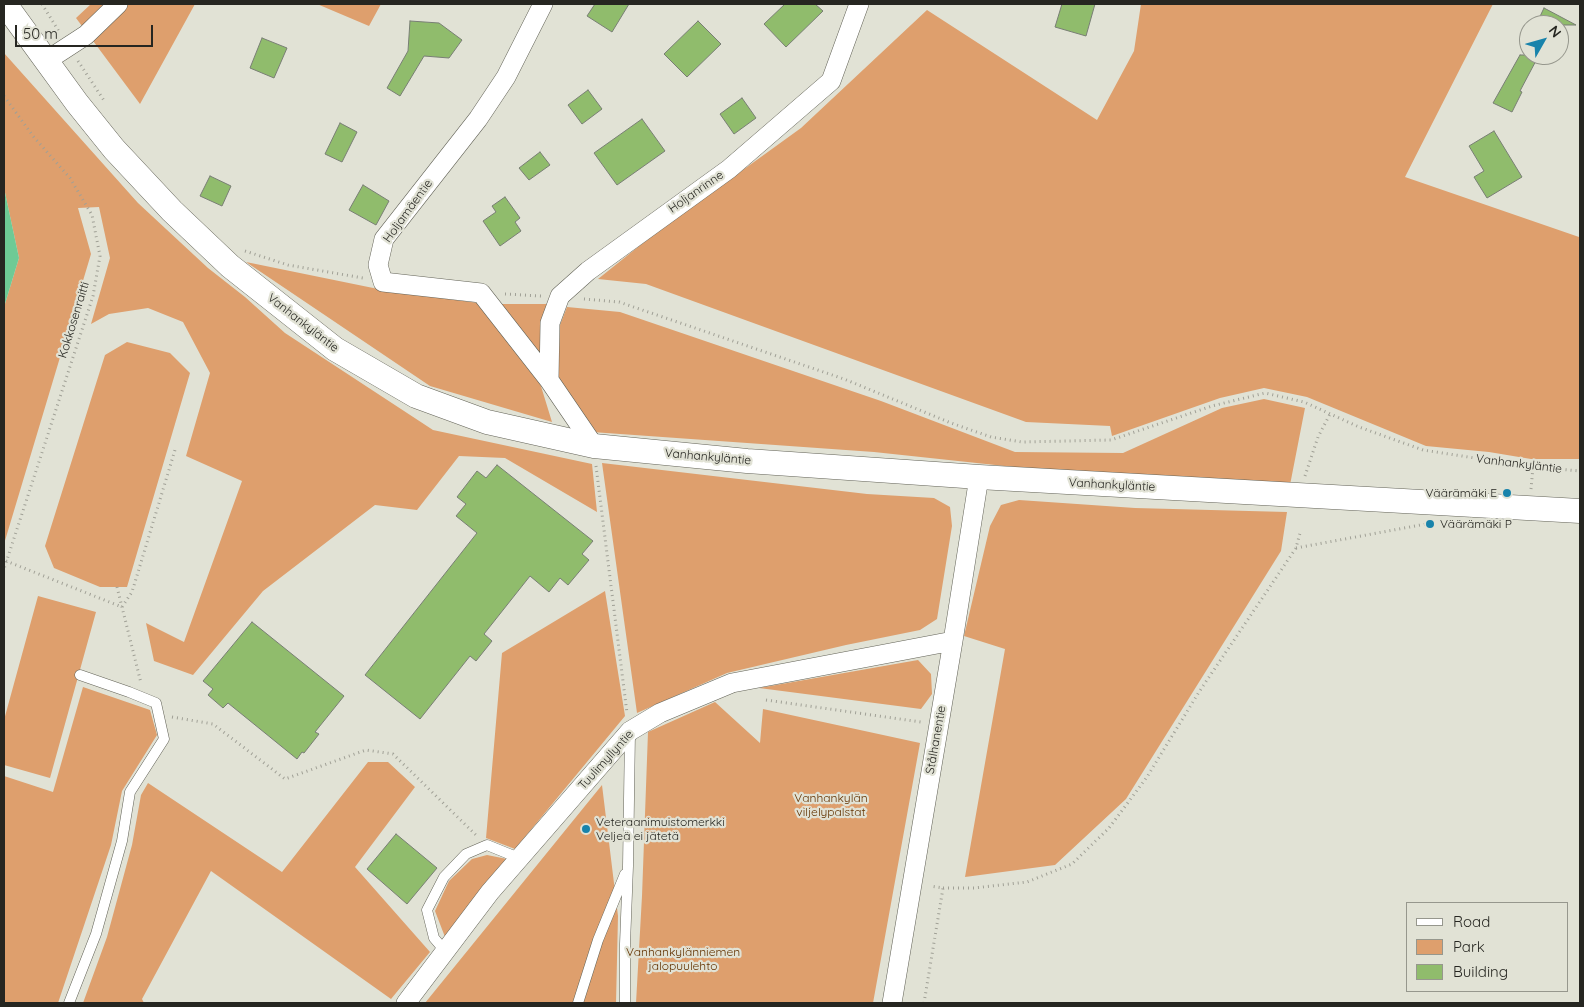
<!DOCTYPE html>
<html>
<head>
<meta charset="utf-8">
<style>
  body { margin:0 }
  #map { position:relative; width:1584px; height:1007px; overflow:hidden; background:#e1e2d5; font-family:Quicksand,sans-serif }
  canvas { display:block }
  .frame { position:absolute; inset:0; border:5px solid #262621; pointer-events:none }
  .legend { position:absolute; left:1406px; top:902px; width:162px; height:90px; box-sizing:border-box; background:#e1e2d5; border:1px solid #96978d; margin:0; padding:6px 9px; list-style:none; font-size:15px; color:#262621 }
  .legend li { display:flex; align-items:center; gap:10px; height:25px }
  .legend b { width:25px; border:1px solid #96978d }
  .north { position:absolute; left:1519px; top:15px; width:50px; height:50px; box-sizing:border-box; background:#e1e2d5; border:1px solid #96978d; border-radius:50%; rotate:52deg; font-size:14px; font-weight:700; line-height:20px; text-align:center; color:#262621 }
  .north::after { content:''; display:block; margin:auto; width:18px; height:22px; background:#1883ab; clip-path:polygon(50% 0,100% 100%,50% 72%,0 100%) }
  .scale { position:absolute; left:15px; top:25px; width:138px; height:22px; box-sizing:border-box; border:2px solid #262621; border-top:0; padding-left:6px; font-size:15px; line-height:18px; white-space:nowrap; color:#262621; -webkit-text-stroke:4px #e1e2d5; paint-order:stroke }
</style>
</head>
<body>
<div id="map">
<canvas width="1584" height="1007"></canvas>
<div class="frame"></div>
<ul class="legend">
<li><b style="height:6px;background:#fff"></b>Road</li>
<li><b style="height:14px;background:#de9f6d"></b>Park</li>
<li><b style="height:14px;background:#90bc6c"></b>Building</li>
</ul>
<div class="north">N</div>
<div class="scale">50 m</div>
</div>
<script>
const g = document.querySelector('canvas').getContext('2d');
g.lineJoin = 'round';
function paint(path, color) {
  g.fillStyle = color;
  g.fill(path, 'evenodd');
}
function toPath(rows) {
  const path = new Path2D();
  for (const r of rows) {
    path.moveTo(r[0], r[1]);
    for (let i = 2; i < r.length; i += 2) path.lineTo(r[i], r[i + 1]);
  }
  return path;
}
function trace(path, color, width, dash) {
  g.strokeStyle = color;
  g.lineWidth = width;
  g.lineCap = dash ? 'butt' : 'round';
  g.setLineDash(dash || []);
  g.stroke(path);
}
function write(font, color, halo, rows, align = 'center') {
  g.font = font + ' Quicksand,sans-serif';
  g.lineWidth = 4.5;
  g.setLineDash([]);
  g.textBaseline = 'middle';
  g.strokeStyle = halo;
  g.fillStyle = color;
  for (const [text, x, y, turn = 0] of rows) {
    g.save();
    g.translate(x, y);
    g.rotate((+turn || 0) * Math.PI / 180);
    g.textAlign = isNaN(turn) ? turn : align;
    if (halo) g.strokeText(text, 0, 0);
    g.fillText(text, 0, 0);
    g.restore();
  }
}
const green = toPath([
  [91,4,195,4,140,104,76,18],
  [317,4,381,4,369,26],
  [1141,4,1493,4,1405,177,1579,237,1580,235,1580,459,1531,459,1489,452,1426,446,1307,397,1264,388,1220,398,1112,436,1110,426,1026,422,646,284,598,279,653,235,801,128,927,10,1097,120,1134,51],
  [4,53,138,203,208,268,245,297,285,333,433,430,592,464,597,512,505,458,459,456,417,510,375,505,263,591,193,675,154,661,146,623,184,642,242,481,186,456,210,373,183,322,148,308,109,314,91,324,110,258,99,207,78,208,91,254,4,544,4,307,19,258,4,188],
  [246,262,383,290,478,303,540,383,552,422,430,386],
  [500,304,549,304,542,360],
  [567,307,620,312,881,401,1015,452,1123,453,1222,408,1264,399,1305,408,1290,485,1154,482,874,452,592,432,558,379,560,325],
  [127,342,170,353,190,373,127,587,100,587,54,568,45,546,105,355],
  [602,463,867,494,934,498,950,507,952,526,937,619,920,630,846,645,727,673,637,713],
  [1019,500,1135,508,1287,512,1281,551,1126,799,1055,865,965,877,1005,649,964,636,990,526,1001,505],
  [605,591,625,716,515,849,486,838,502,653],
  [38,596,96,612,50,778,4,765,4,720],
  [918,660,931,674,932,694,921,709,759,688],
  [83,687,150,710,157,735,122,791,111,845,58,1003,4,1003,4,776,53,792],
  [715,702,760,743,763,709,920,743,873,1003,636,1003,642,896,648,732],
  [368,762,388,762,415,787,355,867,430,952,391,999,211,871,142,999,144,1003,83,1003,107,937,132,845,141,795,148,783,282,872],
  [602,785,618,916,616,1003,425,1003],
  [487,855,507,859,445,937,435,911,449,881,472,859]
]);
const water = toPath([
  [4,188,19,258,4,307]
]);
const building = toPath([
  [595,4,629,4,612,32,587,16,595,4],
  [785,4,815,4,823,11,786,47,764,24,785,4],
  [1062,4,1095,4,1086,36,1055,27,1062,4],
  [1544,8,1576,25,1536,25,1544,8],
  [410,21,439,23,462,40,449,58,424,56,400,96,387,88,408,51,410,21],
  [698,21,721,44,687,77,664,54,698,21],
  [262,38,287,48,274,78,250,68,262,38],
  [1520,55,1539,55,1520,91,1522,92,1512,112,1493,103,1520,55],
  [588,90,602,109,582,124,568,105,588,90],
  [742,98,756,118,734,134,720,114,742,98],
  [642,119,665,151,617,185,594,153,642,119],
  [340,123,357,132,342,162,325,154,340,123],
  [1494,131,1522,177,1487,198,1474,177,1484,171,1469,146,1494,131],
  [540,152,550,165,529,180,519,168,540,152],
  [210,176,231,186,222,206,200,196,210,176],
  [363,185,389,201,376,225,349,210,363,185],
  [505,197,520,218,515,222,521,231,500,246,483,221,496,212,492,206,505,197],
  [497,465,593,541,582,554,589,560,568,585,560,578,549,592,530,576,484,634,492,641,476,661,470,656,420,719,365,675,477,533,456,516,466,504,457,497,477,471,486,478,497,465],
  [252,622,344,696,315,732,319,734,304,753,302,752,297,759,228,703,223,708,208,695,213,689,203,681,252,622],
  [396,834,437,868,407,904,367,869,396,834]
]);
const path = toPath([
  [42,4,60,33],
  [78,61,105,102],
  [4,96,33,136,70,178,92,215,100,256,93,296,4,569],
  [245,251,288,265,363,278],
  [505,294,541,296],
  [584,299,619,302,844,379,951,423,991,437,1022,442,1111,440,1212,406,1265,393,1304,402,1359,427,1423,450,1533,467,1580,471],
  [596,466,627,713],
  [1305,476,1318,437,1330,414],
  [1531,489,1533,467],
  [1296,548,1426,524],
  [6,561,122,607,132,592,175,450],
  [117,587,141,683],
  [766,700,921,722],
  [172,717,213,724,285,779,366,750,393,754,476,835],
  [943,888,974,888,1027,882,1072,864,1109,828,1147,777,1199,692,1296,548,1300,533],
  [924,1003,943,888,930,886]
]);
const service = toPath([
  [445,951,434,938,427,910,444,877,466,854,487,845,519,858],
  [69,1003,96,934,122,841,130,792,164,739,156,703,129,692,80,675],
  [578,1003,598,940,625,874],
  [625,1003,625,944,628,866,630,732]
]);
const minor = toPath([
  [543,4,506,77,478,119,384,239,378,265,383,282,481,293,549,380,594,446],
  [46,61,86,35,118,4],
  [549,380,550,323,560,296,588,271,729,169,831,81,859,4],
  [406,1003,490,892,630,731,660,713,732,683,953,641],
  [892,1003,953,641,979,477]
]);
const tertiary = toPath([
  [5,4,77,103,114,149,172,211,230,266,335,349,416,396,487,422,594,446,747,461,979,477,1580,511]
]);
const markers = [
  [1507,493,5,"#1883ab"],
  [1430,524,5,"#1883ab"],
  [586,829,5,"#1883ab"]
];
const streetNames = [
  ["Holjanrinne",696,192,-35],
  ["Holjamäentie",408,211,-54],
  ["Kokkosenraitti",74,320,-73],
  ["Vanhankyläntie",303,323,38],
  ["Vanhankyläntie",708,457,5],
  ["Vanhankyläntie",1519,464,7],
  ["Vanhankyläntie",1112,485,3],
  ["Stålhanentie",936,740,-80],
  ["Tuulimyllyntie",606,760,-48]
];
const poiNames = [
  ["Väärämäki E",1497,493,"right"],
  ["Väärämäki P",1440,524],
  ["Veteraanimuistomerkki",596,822],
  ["Veljeä ei jätetä",596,836]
];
const parkNames = [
  ["Vanhankylän",831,798],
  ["viljelypalstat",831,812],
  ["Vanhankylänniemen",683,952],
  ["jalopuulehto",683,966]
];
paint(green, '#de9f6d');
paint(water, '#6eca95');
paint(building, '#90bc6c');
trace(building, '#787e74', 1);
trace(service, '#636358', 11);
trace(minor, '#636358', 20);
trace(tertiary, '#636358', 25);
trace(path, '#a0a096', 3, [1, 4]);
trace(service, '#fff', 10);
trace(minor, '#fff', 19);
trace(tertiary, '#fff', 24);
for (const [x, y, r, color] of markers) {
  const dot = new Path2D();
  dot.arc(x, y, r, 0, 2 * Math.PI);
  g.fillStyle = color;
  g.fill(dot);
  trace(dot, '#e1e2d5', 2);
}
write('12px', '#262621', '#e1e2d5', streetNames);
write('12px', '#262621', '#e1e2d5', poiNames, 'left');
write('12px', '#623200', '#e1e2d5', parkNames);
</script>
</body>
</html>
